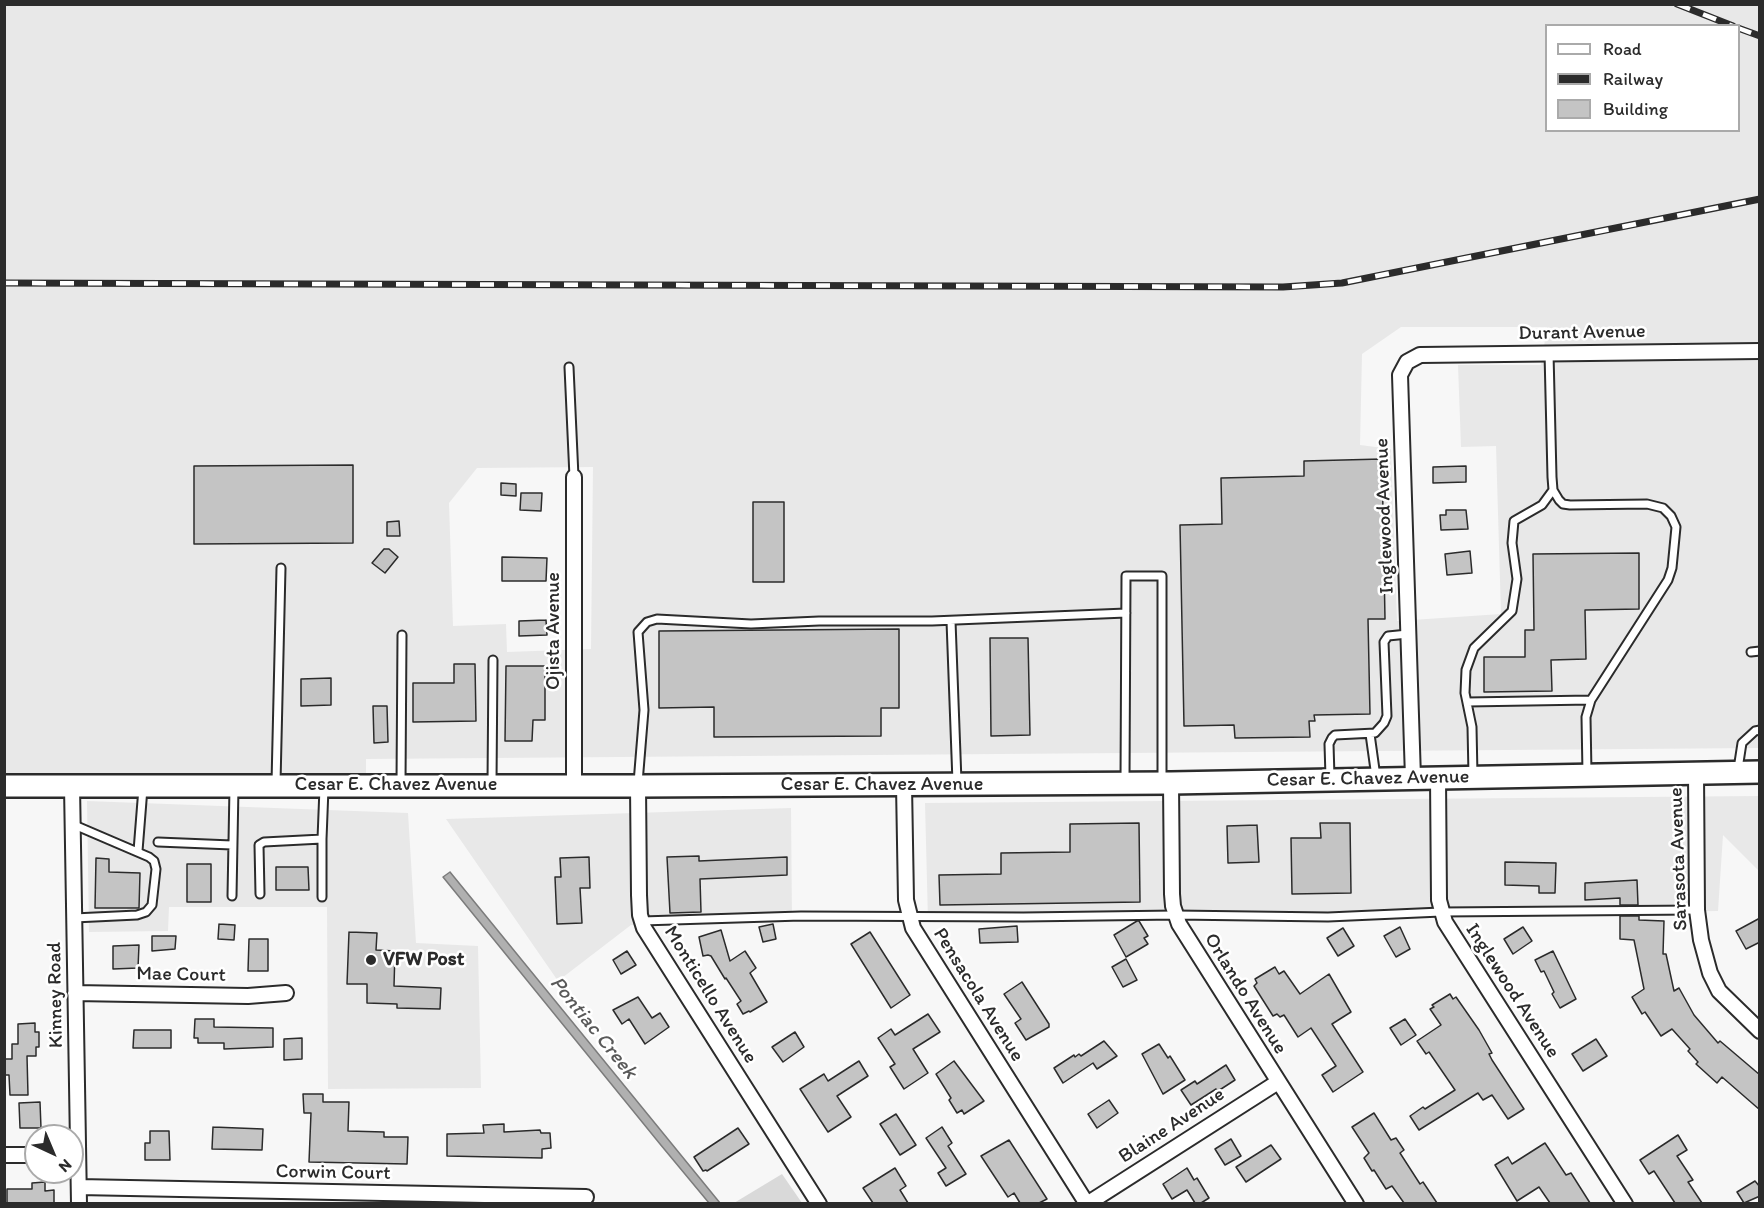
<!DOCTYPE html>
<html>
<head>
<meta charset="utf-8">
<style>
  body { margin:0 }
  #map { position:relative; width:1764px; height:1208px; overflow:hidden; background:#f7f7f7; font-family:Itim,sans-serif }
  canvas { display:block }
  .frame { position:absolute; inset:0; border:6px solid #2b2b2b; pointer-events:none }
  .legend { position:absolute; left:1545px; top:24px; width:195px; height:108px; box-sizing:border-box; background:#fff; border:2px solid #aaa; margin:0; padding:8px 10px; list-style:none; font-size:18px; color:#2b2b2b }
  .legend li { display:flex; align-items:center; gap:12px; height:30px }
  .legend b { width:30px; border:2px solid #aaa }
  .north { position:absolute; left:24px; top:1124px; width:60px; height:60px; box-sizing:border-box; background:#fff; border:2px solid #aaa; border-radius:50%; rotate:136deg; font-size:16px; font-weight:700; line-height:24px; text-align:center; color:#2b2b2b }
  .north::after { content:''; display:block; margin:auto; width:21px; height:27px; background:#2b2b2b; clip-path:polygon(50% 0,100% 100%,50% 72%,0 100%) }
</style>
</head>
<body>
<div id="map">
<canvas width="1764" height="1208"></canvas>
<div class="frame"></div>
<ul class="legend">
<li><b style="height:8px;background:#fff"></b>Road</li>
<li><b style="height:8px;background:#2b2b2b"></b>Railway</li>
<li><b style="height:16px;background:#c4c4c4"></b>Building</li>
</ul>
<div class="north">N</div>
</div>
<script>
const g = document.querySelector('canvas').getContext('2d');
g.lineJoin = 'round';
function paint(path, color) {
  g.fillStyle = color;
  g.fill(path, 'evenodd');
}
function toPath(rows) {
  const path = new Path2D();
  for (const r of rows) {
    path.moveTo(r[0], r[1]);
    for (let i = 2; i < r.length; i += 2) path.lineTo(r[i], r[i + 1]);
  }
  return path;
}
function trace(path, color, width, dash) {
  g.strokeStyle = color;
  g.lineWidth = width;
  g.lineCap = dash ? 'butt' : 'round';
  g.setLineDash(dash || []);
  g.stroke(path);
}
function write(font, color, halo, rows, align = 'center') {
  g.font = font + ' Itim,sans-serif';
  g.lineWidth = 5;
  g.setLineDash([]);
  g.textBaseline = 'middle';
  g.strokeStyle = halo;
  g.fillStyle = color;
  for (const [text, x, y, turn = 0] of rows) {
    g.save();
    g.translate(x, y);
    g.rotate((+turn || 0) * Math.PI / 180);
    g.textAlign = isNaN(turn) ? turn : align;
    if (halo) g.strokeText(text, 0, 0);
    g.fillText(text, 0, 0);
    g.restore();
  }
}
const built = toPath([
  [4,5,1759,5,1759,748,366,759,366,785,5,786],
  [1546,26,1738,26,1738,130,1546,130],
  [1401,327,1547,327,1541,365,1458,365,1461,447,1496,446,1501,614,1397,621,1391,449,1360,445,1362,354],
  [593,467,591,649,507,652,506,624,453,626,449,503,477,468],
  [1759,796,1759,871,1723,835,1718,911,928,921,925,803],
  [87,801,408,813,416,943,478,946,481,1088,328,1089,327,907,169,907,168,931,89,932],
  [791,808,792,921,631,925,558,981,446,819]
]);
const green = toPath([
  [782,1174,802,1203,734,1203]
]);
const water = toPath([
  [450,872,667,1138,720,1203,709,1203,660,1144,443,877,450,872]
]);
const building = toPath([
  [1382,459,1385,619,1368,619,1370,714,1314,715,1315,721,1309,721,1310,737,1235,738,1234,725,1184,726,1180,525,1222,524,1221,478,1304,476,1304,461,1382,459],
  [353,465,353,543,194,544,194,466,353,465],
  [1466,466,1466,482,1433,483,1433,467,1466,466],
  [501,483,516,484,516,496,501,495,501,483],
  [521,493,542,493,541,511,520,510,521,493],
  [753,502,784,502,784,582,753,582,753,502],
  [1446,510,1466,510,1468,529,1441,530,1440,515,1446,515,1446,510],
  [399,521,400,536,387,536,387,522,399,521],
  [384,549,389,549,398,557,385,573,372,563,384,549],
  [1470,551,1472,573,1447,575,1445,554,1470,551],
  [1639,553,1639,609,1585,610,1586,659,1551,660,1552,691,1484,692,1484,657,1525,657,1525,630,1534,630,1533,554,1639,553],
  [502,557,547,558,546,581,502,581,502,557],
  [546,620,547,635,519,636,519,621,546,620],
  [899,629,899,708,881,708,881,736,714,737,714,707,659,708,659,631,899,629],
  [990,638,1028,638,1030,735,991,736,990,638],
  [454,664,475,664,476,721,413,722,413,683,454,683,454,664],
  [506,666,545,666,545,720,533,720,532,741,505,741,506,666],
  [331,678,331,705,301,706,301,679,331,678],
  [373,706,387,706,388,742,374,743,373,706],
  [1139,823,1140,902,940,905,939,875,1001,874,1001,853,1070,852,1070,824,1139,823],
  [1320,823,1350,823,1351,893,1292,894,1291,838,1321,838,1320,823],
  [1257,825,1259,862,1228,863,1227,826,1257,825],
  [699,856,699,861,787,857,787,875,700,879,701,912,670,913,667,857,699,856],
  [589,857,590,888,580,888,582,923,557,924,555,877,561,877,560,858,589,857],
  [96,858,109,859,109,872,140,873,139,908,95,908,96,858],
  [1505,862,1556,863,1555,893,1539,893,1539,886,1505,885,1505,862],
  [187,864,211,864,211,902,187,902,187,864],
  [276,867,308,867,309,890,276,890,276,867],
  [1637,880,1638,905,1620,905,1620,898,1585,900,1585,883,1637,880],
  [1620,916,1639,916,1639,920,1664,921,1663,954,1666,954,1674,991,1679,988,1694,1015,1718,1043,1720,1041,1760,1075,1760,1110,1722,1077,1717,1083,1696,1064,1698,1062,1688,1051,1690,1049,1672,1029,1661,1036,1645,1012,1642,1014,1632,997,1644,989,1634,940,1620,939,1620,916],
  [1760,918,1760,942,1746,949,1736,931,1760,918],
  [1137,921,1139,921,1148,936,1144,938,1148,944,1126,957,1114,935,1137,921],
  [219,924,235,925,234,940,218,939,219,924],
  [773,924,776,939,763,942,759,927,773,924],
  [1017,926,1018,942,980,943,979,929,1017,926],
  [1400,927,1410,949,1396,957,1384,936,1400,927],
  [1523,927,1532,941,1513,954,1504,939,1523,927],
  [1343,928,1354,946,1338,956,1327,938,1343,928],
  [721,930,730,961,745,951,756,968,750,973,767,1002,750,1012,749,1011,743,1014,737,1004,741,1001,726,978,725,979,711,956,708,955,703,956,699,937,721,930],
  [349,932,377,933,376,950,395,951,394,986,441,988,440,1009,397,1008,397,1004,367,1003,367,984,347,984,349,932],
  [870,932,910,995,891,1008,851,944,870,932],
  [152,936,176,936,175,949,152,951,152,936],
  [249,939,268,939,268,971,248,971,249,939],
  [139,945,138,968,113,969,113,946,139,945],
  [627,951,636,965,621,974,613,960,627,951],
  [1553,951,1576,999,1560,1008,1552,994,1554,992,1544,971,1541,972,1535,960,1553,951],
  [1126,959,1137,980,1123,987,1112,967,1126,959],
  [1275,967,1279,974,1284,971,1300,994,1329,974,1351,1012,1332,1024,1363,1072,1333,1092,1322,1075,1336,1066,1311,1028,1298,1037,1284,1015,1280,1017,1277,1014,1273,1016,1254,986,1257,983,1255,979,1275,967],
  [1022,982,1049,1024,1049,1027,1026,1040,1015,1023,1021,1019,1004,994,1022,982],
  [1450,994,1453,999,1456,997,1479,1030,1492,1053,1489,1054,1492,1060,1524,1109,1508,1119,1492,1095,1483,1100,1478,1093,1419,1130,1410,1116,1423,1107,1425,1109,1455,1090,1429,1052,1426,1054,1417,1041,1441,1025,1430,1009,1434,1007,1432,1005,1450,994],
  [638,997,652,1018,660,1013,669,1027,645,1044,629,1019,622,1024,613,1010,638,997],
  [928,1014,940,1032,913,1049,928,1073,904,1089,890,1067,895,1064,878,1038,891,1029,895,1035,928,1014],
  [195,1019,214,1019,214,1027,273,1028,273,1047,224,1049,224,1043,198,1043,198,1038,194,1038,195,1019],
  [1405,1019,1416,1035,1401,1045,1390,1028,1405,1019],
  [35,1023,35,1032,39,1032,39,1047,36,1047,36,1056,27,1056,28,1095,10,1095,9,1075,5,1075,4,1059,12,1059,12,1044,18,1044,18,1024,35,1023],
  [134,1030,171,1030,171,1048,133,1048,134,1030],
  [795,1032,804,1047,783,1062,772,1047,795,1032],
  [302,1038,302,1059,284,1060,284,1039,302,1038],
  [1596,1039,1607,1056,1583,1071,1572,1054,1596,1039],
  [1104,1041,1117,1056,1097,1069,1093,1063,1063,1083,1054,1068,1074,1055,1075,1057,1079,1054,1081,1056,1104,1041],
  [1159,1044,1168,1058,1170,1056,1185,1080,1163,1094,1142,1054,1159,1044],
  [859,1061,868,1076,837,1096,851,1117,828,1132,800,1089,824,1074,828,1081,859,1061],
  [954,1061,984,1101,964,1114,962,1110,957,1113,949,1100,951,1098,936,1074,954,1061],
  [1226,1065,1235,1080,1218,1091,1216,1089,1191,1105,1181,1090,1195,1081,1197,1084,1226,1065],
  [303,1094,323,1094,323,1102,349,1102,348,1131,384,1132,384,1137,408,1137,407,1164,309,1162,311,1113,304,1113,303,1094],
  [1109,1100,1118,1113,1097,1128,1088,1114,1109,1100],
  [40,1102,41,1128,20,1128,19,1103,40,1102],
  [1374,1113,1391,1140,1396,1138,1404,1150,1400,1153,1420,1184,1423,1182,1437,1203,1404,1203,1392,1186,1386,1189,1374,1170,1372,1171,1364,1158,1369,1153,1352,1127,1374,1113],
  [896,1114,916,1145,900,1155,880,1124,896,1114],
  [504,1124,504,1132,540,1130,541,1133,550,1133,551,1148,542,1149,542,1158,447,1156,447,1134,484,1133,483,1125,504,1124],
  [213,1127,263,1129,262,1150,212,1149,213,1127],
  [942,1127,952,1143,948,1146,966,1174,946,1186,938,1173,946,1168,926,1138,942,1127],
  [738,1128,749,1144,707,1171,706,1170,703,1171,694,1157,738,1128],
  [150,1131,169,1131,170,1160,145,1160,145,1143,150,1143,150,1131],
  [1678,1135,1687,1150,1677,1156,1693,1180,1688,1182,1702,1203,1675,1203,1654,1171,1649,1174,1640,1160,1678,1135],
  [1231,1139,1241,1156,1225,1165,1215,1149,1231,1139],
  [1009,1140,1047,1199,1039,1203,1020,1203,1014,1193,1008,1197,981,1156,1009,1140],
  [1545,1143,1566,1175,1571,1173,1590,1203,1550,1203,1539,1187,1517,1201,1495,1165,1508,1157,1512,1164,1545,1143],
  [1271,1145,1281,1159,1246,1182,1236,1167,1271,1145],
  [895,1168,906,1186,900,1190,908,1203,873,1203,863,1188,895,1168],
  [1187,1168,1194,1180,1197,1178,1209,1198,1201,1203,1195,1203,1187,1190,1172,1199,1163,1184,1187,1168],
  [1755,1181,1760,1187,1760,1196,1744,1203,1737,1192,1755,1181],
  [45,1182,45,1191,54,1190,54,1203,7,1203,7,1189,32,1189,32,1183,45,1182]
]);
const lane = toPath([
  [1549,353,1552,477,1553,490,1559,500,1563,504,1570,505,1647,504,1663,508,1671,516,1676,527,1672,568,1668,580,1591,700,1586,717,1587,773],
  [569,367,574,477],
  [951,621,957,782],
  [1751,652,1760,651],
  [1467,702,1591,700],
  [1370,734,1376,777],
  [1738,769,1742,743,1755,731,1760,730],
  [1473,775,1472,727,1465,693,1466,670,1474,648,1512,611,1517,579,1512,543,1514,521,1542,505,1553,490],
  [1330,777,1329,744,1332,738,1335,735,1375,733,1384,723,1387,716,1384,642,1388,636,1408,634],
  [1125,780,1126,576,1162,576,1162,780],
  [276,783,281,568],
  [401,783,402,635],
  [492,783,493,660],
  [638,783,644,710,638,632,647,622,657,619,751,624,819,621,932,621,1126,613],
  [72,824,149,857,154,861,156,869,152,905,146,912,137,915,74,918],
  [322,839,324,788],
  [158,842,232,845],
  [138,851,143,788],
  [260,894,259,845,264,842,322,839,322,897],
  [232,896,234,787],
  [642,921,801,916,1023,917,1176,915,1328,917,1441,912,1697,910]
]);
const street = toPath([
  [1696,773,1697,910,1701,940,1710,973,1719,991,1760,1031],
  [1413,778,1400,375,1407,362,1420,355,1760,351],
  [1438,778,1439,900,1445,922,1625,1204],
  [1171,783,1172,894,1173,906,1179,924,1356,1204],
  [904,785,906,900,913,928,1087,1204,1278,1082],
  [72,786,79,1204],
  [574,786,574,477],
  [638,786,639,895,640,915,644,928,819,1204],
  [75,993,248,996,286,993],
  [4,1155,36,1155],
  [79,1187,586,1197]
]);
const primary = toPath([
  [4,786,638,786,1171,783,1760,772]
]);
const rail = toPath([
  [1677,4,1733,26],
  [1738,28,1760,36],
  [4,283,1283,287,1342,283,1760,199]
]);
const markers = [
  [371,960,6,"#2b2b2b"]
];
const streetNames = [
  ["Durant Avenue",1582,333,-1],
  ["Inglewood Avenue",1385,516,-92],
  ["Ojista Avenue",554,631,-90],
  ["Cesar E. Chavez Avenue",1368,779,-1],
  ["Cesar E. Chavez Avenue",396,785],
  ["Cesar E. Chavez Avenue",882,785],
  ["Sarasota Avenue",1679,859,-92],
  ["Mae Court",181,975,1],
  ["Inglewood Avenue",1512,991,57],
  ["Orlando Avenue",1245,994,58],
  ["Kinney Road",56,995,-91],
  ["Monticello Avenue",710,995,58],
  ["Pensacola Avenue",978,995,58],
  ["Blaine Avenue",1172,1126,-33],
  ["Corwin Court",333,1173,1]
];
const poiNames = [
  ["VFW Post",383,960]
];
const waterNames = [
  ["Pontiac Creek",593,1028,51]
];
paint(built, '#e8e8e8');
paint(green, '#d9d9d9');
paint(water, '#b0b0b0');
trace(water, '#7b7b7b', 1.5);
paint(building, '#c4c4c4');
trace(building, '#2b2b2b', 1.5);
trace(lane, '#2b2b2b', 11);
trace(street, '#2b2b2b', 18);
trace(primary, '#2b2b2b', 26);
trace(lane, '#fff', 7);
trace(street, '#fff', 14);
trace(primary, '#fff', 21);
trace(rail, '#2b2b2b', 7);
trace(rail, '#fff', 4.5, [14]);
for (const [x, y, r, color] of markers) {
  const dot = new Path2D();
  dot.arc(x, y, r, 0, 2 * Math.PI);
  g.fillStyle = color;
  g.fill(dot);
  trace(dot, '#fff', 2);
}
write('20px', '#2b2b2b', '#fff', streetNames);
write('bold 20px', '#2b2b2b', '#fff', poiNames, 'left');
write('italic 21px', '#5a5a5a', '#fff', waterNames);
</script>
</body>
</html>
